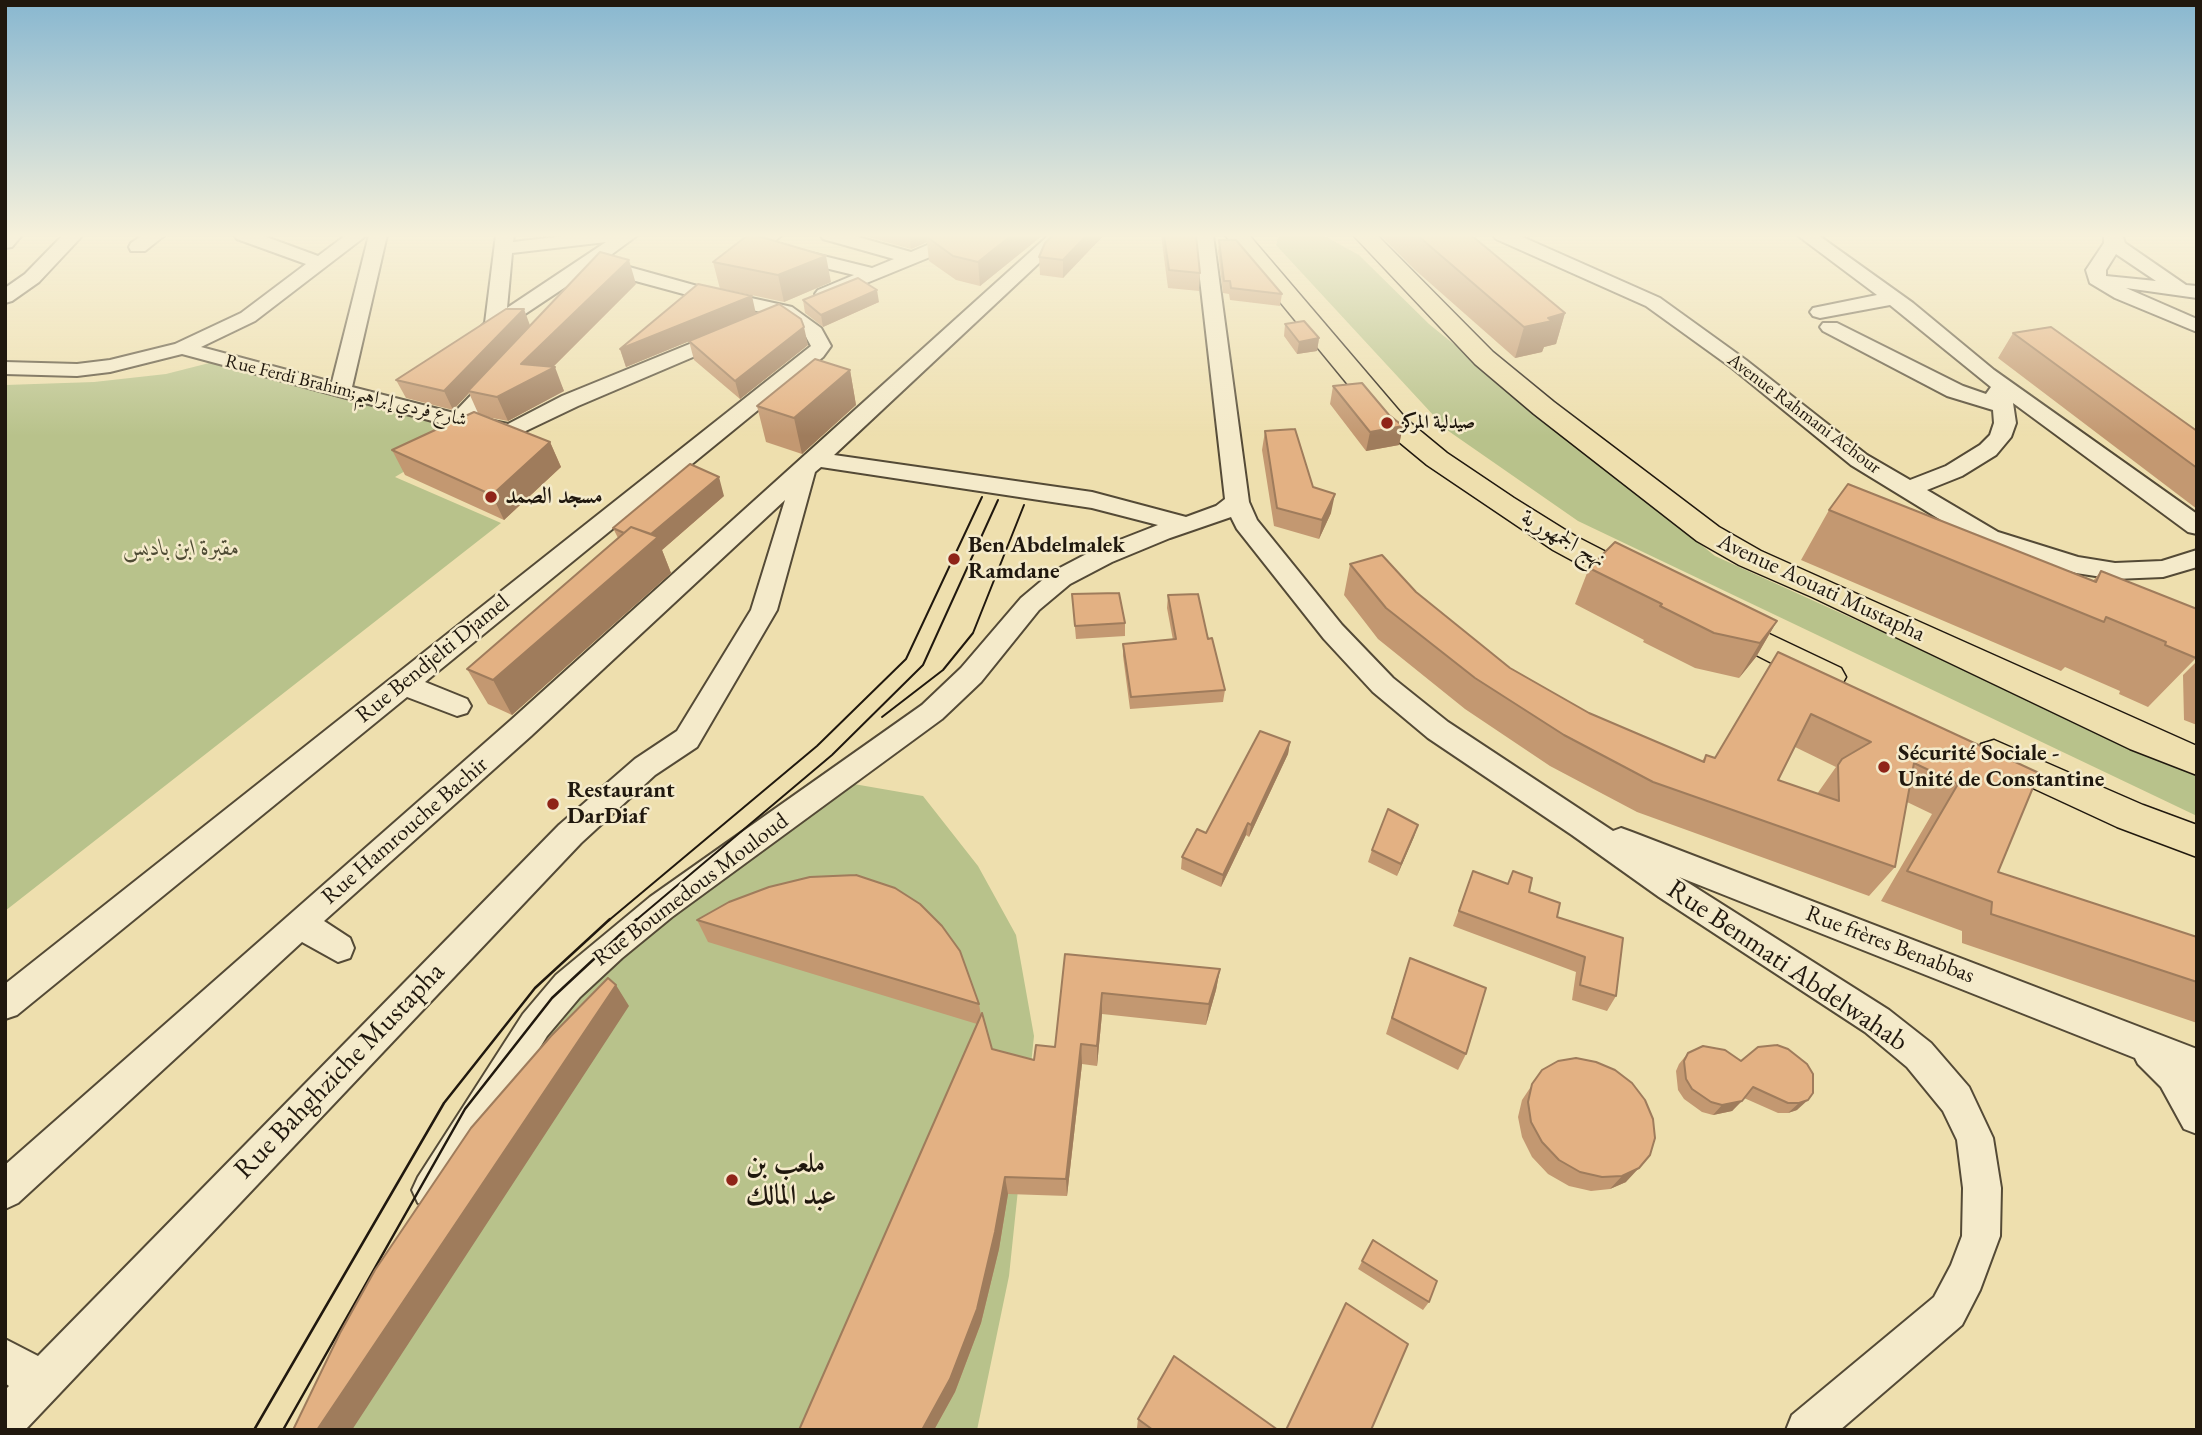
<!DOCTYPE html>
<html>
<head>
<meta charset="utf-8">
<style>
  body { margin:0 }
  #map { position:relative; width:2202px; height:1435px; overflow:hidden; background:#eedfae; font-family:"EB Garamond",serif }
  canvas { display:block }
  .frame { position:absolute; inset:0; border:7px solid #20180e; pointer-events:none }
</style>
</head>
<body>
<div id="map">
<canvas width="2202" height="1435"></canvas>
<div class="frame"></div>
</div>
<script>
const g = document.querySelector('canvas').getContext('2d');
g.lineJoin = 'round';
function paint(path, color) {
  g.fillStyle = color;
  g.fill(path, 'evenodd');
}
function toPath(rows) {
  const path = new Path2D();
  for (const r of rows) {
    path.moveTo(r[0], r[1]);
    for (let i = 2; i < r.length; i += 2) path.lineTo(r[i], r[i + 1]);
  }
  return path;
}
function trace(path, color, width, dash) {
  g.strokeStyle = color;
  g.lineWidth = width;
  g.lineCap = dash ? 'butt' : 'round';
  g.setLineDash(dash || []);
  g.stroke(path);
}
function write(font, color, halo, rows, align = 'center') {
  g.font = font + ' "EB Garamond",Amiri,serif';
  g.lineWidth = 5;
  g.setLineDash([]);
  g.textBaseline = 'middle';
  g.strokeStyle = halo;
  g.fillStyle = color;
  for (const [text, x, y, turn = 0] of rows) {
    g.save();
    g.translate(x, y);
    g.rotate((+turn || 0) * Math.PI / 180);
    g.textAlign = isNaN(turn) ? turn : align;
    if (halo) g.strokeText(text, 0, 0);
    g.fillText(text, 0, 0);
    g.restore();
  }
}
const green = toPath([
  [1279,235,1323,235,1359,255,1429,324,1715,556,2197,775,2197,816,1578,521,1447,430,1276,245],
  [217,361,475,429,395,477,501,523,5,911,5,385,94,382,166,374],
  [848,783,923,796,978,866,1016,935,1034,1036,1009,1276,977,1430,292,1430,504,1083,572,999,778,832]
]);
const minor = toPath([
  [5,235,22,235,12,247,5,248,5,235],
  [63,235,83,235,39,282,12,301,5,303,5,288,25,274,63,235],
  [143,235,165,235,145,251,131,251,129,247,131,243,143,235],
  [234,235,261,235,318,256,346,235,367,235,255,321,201,347,332,382,369,235,387,235,352,387,454,413,493,372,507,372,511,376,507,380,474,417,508,424,562,396,719,332,733,332,736,336,733,340,578,406,511,438,451,426,182,354,110,372,77,376,5,374,5,362,77,364,110,360,175,344,241,313,306,264,237,239,234,235],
  [496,235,514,235,513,242,572,235,638,235,604,260,701,287,792,307,821,328,831,346,823,357,425,682,467,699,471,706,467,713,457,716,407,697,17,1015,5,1019,5,984,811,346,805,335,778,316,691,296,595,270,580,302,566,302,563,298,570,284,495,334,481,334,478,330,485,323,496,235],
  [606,242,507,308,512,253,606,242],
  [761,235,782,235,744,267,730,267,728,263,730,259,761,235],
  [820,235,851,235,911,252,951,235,977,235,974,239,825,300,818,298,815,294,818,290,854,275,784,258,782,254,784,250,791,248,872,268,894,259,823,239,820,235],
  [1049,235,1069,235,834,455,1092,492,1186,517,1216,506,1225,499,1195,235,1213,235,1249,502,1257,520,1342,625,1393,678,1448,722,1613,831,1621,828,1632,832,2197,1049,2197,1134,2184,1129,2161,1087,2138,1064,2135,1058,1679,877,1889,1010,1931,1043,1969,1087,1993,1138,2001,1188,2000,1236,1980,1290,1962,1325,1840,1430,1786,1430,1792,1415,1934,1297,1951,1265,1962,1236,1963,1188,1957,1140,1943,1111,1907,1067,1865,1032,1659,897,1572,835,1428,738,1373,692,1324,639,1237,529,1231,517,1170,538,1112,562,1070,584,1039,610,981,682,942,719,672,917,622,958,580,997,547,1036,444,1203,431,1209,418,1203,412,1190,418,1177,523,1014,556,975,650,897,922,705,961,668,1021,598,1052,572,1094,550,1158,525,1092,508,821,467,815,472,777,610,697,747,655,775,581,843,25,1430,5,1430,5,1390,9,1386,5,1383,5,1339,38,1356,559,825,635,759,677,731,751,610,785,500,531,736,324,921,350,938,354,948,350,958,338,962,302,942,18,1203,5,1209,5,1165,511,720,1049,235],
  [1493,235,1518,235,1660,298,1746,360,1867,455,1910,480,1946,466,1980,445,1990,435,1994,423,1993,410,1947,396,1823,331,1820,327,1823,323,1837,323,1963,386,1986,394,1991,387,1890,305,1820,318,1813,316,1810,312,1813,308,1877,295,1797,235,1818,235,1913,303,1994,370,2197,514,2197,534,2188,532,2013,403,2016,423,2011,437,1996,455,1962,476,1927,490,1998,532,2078,557,2115,563,2162,561,2197,550,2197,567,2163,577,2115,579,2076,573,1980,544,1851,465,1732,368,1646,306,1496,239,1493,235],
  [2104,235,2122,235,2125,243,2186,285,2197,286,2197,298,2126,288,2197,319,2197,332,2115,298,2090,283,2086,270,2104,243,2104,235],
  [2116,254,2156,281,2106,276,2106,270,2116,254]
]);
const major = toPath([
  [1225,235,1249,235,1407,420,1447,453,1514,498,1575,536,1649,574,1654,582,1649,590,1638,593,1627,590,1553,550,1427,465,1387,432,1225,235],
  [1353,235,1377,235,1493,352,1554,402,1719,527,1761,551,2197,746,2197,775,2130,749,1812,597,1739,565,1697,541,1534,414,1475,364,1353,235],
  [1723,612,1841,668,1846,677,1841,686,1829,689,1817,686,1711,632,1707,624,1711,616,1723,612],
  [1994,740,2143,805,2197,825,2197,857,2117,827,1981,764,1976,754,1981,744,1994,740]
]);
const tramFar1 = toPath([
  [882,717,943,670,973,633,1024,505],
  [608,921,817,746,906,659,982,497],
  [635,921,832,755,923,665,998,500]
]);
const tram = toPath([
  [254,1430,444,1103,535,988,610,919],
  [283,1430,465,1109,552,998,637,919]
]);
const wall = toPath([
  [861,235,1043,235,980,286,956,280,929,261,927,242,911,249],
  [1104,235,1063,278,1040,275,1039,257],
  [1161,235,1196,235,1200,273,1199,291,1168,288],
  [1380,235,1471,235,1565,313,1556,344,1544,347,1542,352,1515,358,1414,269],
  [1219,240,1282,294,1280,306,1230,300,1229,294,1223,293,1218,252],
  [713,262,831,282,784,302,723,289,756,313,808,345,740,399,694,360,689,341,626,367,620,349,720,289],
  [636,284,553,367,564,391,508,421,487,417,550,442,561,467,504,520,405,475,392,450,478,413,469,393,453,410,406,398,396,380],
  [803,300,879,302,823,327,805,313],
  [1285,324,1319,338,1317,351,1297,354,1284,336],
  [2013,333,2197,431,2197,509,1998,358],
  [850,370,856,405,802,454,766,442,757,406],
  [1333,386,1389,415,1403,426,1399,445,1366,451,1330,404],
  [1265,431,1313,487,1331,513,1319,539,1274,526,1262,450],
  [724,496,662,550,671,573,512,715,488,704,467,669,618,538,613,528],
  [1829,510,2093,581,2101,571,2196,658,2148,707,2119,694,2120,691,2065,667,2061,671,1801,560],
  [1350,564,1416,592,1510,668,1589,713,1702,761,1706,755,1715,758,1778,652,2039,773,1998,872,2197,937,2197,1023,1962,943,1962,931,1881,901,1932,814,1907,802,1895,867,1869,896,1637,812,1550,766,1465,709,1378,639,1344,595],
  [1795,747,1836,767,1817,794,1778,780],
  [1589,568,1777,621,1756,657,1739,678,1695,668,1643,642,1644,640,1575,604],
  [1072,594,1125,623,1125,636,1076,639],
  [1168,595,1208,639,1225,690,1223,702,1130,709,1123,656,1123,644,1173,640,1167,608],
  [2197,661,2197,725,2184,720,2183,675],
  [1290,742,1288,754,1249,837,1246,835,1221,887,1181,869,1182,857,1206,833],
  [1418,825,1397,876,1368,862,1372,850],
  [1473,871,1529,892,1557,917,1616,996,1607,1011,1572,1000,1576,972,1453,926],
  [697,920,979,1004,981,1015,992,1049,1034,1060,1055,1047,1065,954,1220,969,1216,990,1206,1025,1102,1014,1097,1066,1082,1064,1067,1196,1008,1194,999,1249,981,1323,955,1392,934,1430,799,1430,977,1024,708,942],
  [1410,958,1466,1054,1458,1070,1386,1034],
  [1688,1053,1741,1061,1807,1064,1797,1110,1788,1113,1778,1113,1744,1098,1732,1111,1713,1115,1702,1112,1684,1099,1678,1090,1676,1071,1679,1064],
  [1542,1070,1626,1182,1610,1189,1591,1191,1569,1186,1548,1174,1532,1157,1522,1137,1518,1117,1522,1100],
  [1373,1240,1429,1302,1423,1310,1358,1269],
  [1138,1419,1278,1430,1140,1430,1137,1428]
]);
const shadedWall = toPath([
  [909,235,944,235,927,237,927,242,911,249],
  [1012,235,1043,235,980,286,978,262],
  [1087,235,1104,235,1063,278,1063,260],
  [826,256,831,282,784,302,778,275],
  [629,260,636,284,550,370,555,367,564,391,508,421,497,397,521,364],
  [877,290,879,302,823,327,821,315],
  [752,296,756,314,626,367,620,349],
  [524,309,531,328,468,391,469,393,453,410,444,391],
  [1565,313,1556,344,1544,347,1542,352,1515,358,1524,327,1548,318],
  [804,327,808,345,740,399,735,381],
  [1319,338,1317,351,1297,354,1299,342],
  [850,370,856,405,802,454,794,418],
  [1403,426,1399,445,1366,451,1370,432],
  [550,442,561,467,504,520,492,495],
  [719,477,724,496,662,550,671,573,512,715,493,680,642,542],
  [1335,494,1331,513,1319,539,1322,520],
  [1777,621,1756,657,1739,678,1760,643],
  [1290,742,1288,754,1249,837,1251,825],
  [1248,823,1246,835,1221,887,1223,875],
  [1418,825,1414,837,1397,876,1401,864],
  [1220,969,1216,990,1206,1025,1209,1004],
  [616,985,629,1006,352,1430,317,1430],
  [1102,993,1102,1014,1097,1066,1097,1046],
  [1081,1044,1082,1064,1067,1196,1066,1179],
  [1808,1100,1797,1110,1788,1113,1799,1103],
  [1742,1101,1732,1111,1713,1115,1722,1105],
  [1639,1168,1626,1182,1610,1189,1622,1176],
  [1005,1177,1008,1194,999,1249,981,1323,955,1392,934,1430,922,1430]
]);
const building = toPath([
  [748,235,755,235,826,256,778,275,713,262,748,235],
  [930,235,1012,235,978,262,953,256,927,237,930,235],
  [1053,235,1087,235,1063,260,1039,257,1045,243,1053,235],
  [1164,235,1196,235,1200,273,1169,270,1164,235],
  [1417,235,1471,235,1565,313,1548,318,1552,321,1524,327,1417,235],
  [1219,240,1236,240,1282,294,1231,288,1230,281,1224,281,1219,240],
  [600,252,629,260,521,364,555,367,497,397,468,391,600,252],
  [858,278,877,290,821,315,803,300,858,278],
  [698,284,752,296,620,349,698,284],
  [779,304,801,319,804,327,735,381,689,341,779,304],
  [506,309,524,309,444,391,396,380,506,309],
  [1304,321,1319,338,1299,342,1285,324,1304,321],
  [2051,327,2197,431,2197,468,2013,333,2051,327],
  [815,359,850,370,794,418,757,406,815,359],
  [1362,383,1389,415,1403,426,1370,432,1333,386,1362,383],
  [474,412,550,442,492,495,392,450,474,412],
  [1295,429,1313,487,1335,494,1322,520,1277,508,1265,431,1295,429],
  [690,464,719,477,651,534,631,527,624,533,613,528,690,464],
  [1848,484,2096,582,2101,571,2197,609,2196,658,2165,645,2166,642,2106,617,2104,622,1829,510,1848,484],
  [631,527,658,537,493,680,467,669,631,527],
  [1615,542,1777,621,1760,643,1714,633,1660,606,1662,604,1589,568,1615,542],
  [1382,555,1416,592,1510,668,1589,713,1704,762,1706,755,1715,758,1778,652,2039,773,1998,872,2197,937,2197,982,1991,914,1992,902,1907,871,1958,784,1914,763,1895,867,1653,782,1564,735,1475,678,1386,608,1350,564,1382,555],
  [1811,714,1871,742,1842,759,1838,765,1839,801,1778,780,1811,714],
  [1119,593,1125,623,1075,626,1072,594,1119,593],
  [1198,594,1208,639,1212,638,1225,690,1131,697,1123,644,1176,639,1168,595,1198,594],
  [1260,731,1290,742,1251,825,1248,823,1223,875,1182,857,1197,829,1206,833,1260,731],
  [1388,809,1418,825,1401,864,1372,850,1388,809],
  [1473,871,1508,884,1513,871,1532,878,1529,892,1560,903,1557,917,1623,938,1616,996,1580,985,1585,957,1459,911,1473,871],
  [856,875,895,888,920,904,942,926,960,951,979,1004,697,920,729,902,769,887,810,877,856,875],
  [1065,954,1220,969,1209,1004,1102,993,1097,1046,1081,1044,1066,1179,1005,1177,995,1232,977,1309,950,1379,922,1430,799,1430,982,1013,992,1049,1034,1060,1036,1045,1055,1047,1065,954],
  [1410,958,1486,988,1466,1054,1392,1018,1410,958],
  [608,978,616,985,317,1430,293,1430,340,1333,375,1270,471,1128,551,1036,608,978],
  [1777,1045,1788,1049,1807,1064,1813,1074,1813,1093,1808,1100,1799,1103,1788,1103,1753,1087,1742,1101,1722,1105,1711,1102,1692,1089,1686,1079,1684,1061,1688,1053,1703,1046,1725,1050,1741,1061,1758,1047,1777,1045],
  [1576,1058,1596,1062,1615,1070,1632,1083,1645,1100,1653,1119,1655,1138,1650,1155,1639,1168,1622,1176,1602,1177,1580,1172,1559,1160,1542,1142,1531,1122,1528,1102,1532,1084,1542,1070,1558,1061,1576,1058],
  [1373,1240,1437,1281,1429,1302,1362,1261,1373,1240],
  [1346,1303,1408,1344,1371,1430,1286,1430,1346,1303],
  [1174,1356,1278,1430,1153,1430,1138,1419,1174,1356]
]);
const markers = [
  [1387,423,7,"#8f2418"],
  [491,497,7,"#8f2418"],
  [954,559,7,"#8f2418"],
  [1884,767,7,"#8f2418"],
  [553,804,7,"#8f2418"],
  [732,1180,7,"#8f2418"]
];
const farStreetnames = [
  ["Rue Ferdi Brahim;شارع فردي إبراهيم",346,391,14],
  ["Avenue Rahmani Achour",1804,414,37]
];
const farPoinames = [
  ["صيدلية المركز",1401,423]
];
const poiNames = [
  ["مسجد الصمد",505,497],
  ["Ben Abdelmalek",968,546],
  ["Ramdane",968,572],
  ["Sécurité Sociale -",1898,754],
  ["Unité de Constantine",1898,780],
  ["Restaurant",567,791],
  ["DarDiaf",567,817]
];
const streetNames = [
  ["نهج الجمهورية",1563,539,30],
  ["Avenue Aouati Mustapha",1821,588,25],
  ["Rue Bendjelti Djamel",433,659,-39],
  ["Rue Hamrouche Bachir",405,831,-41],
  ["Rue Boumedous Mouloud",691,890,-37],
  ["Rue frères Benabbas",1890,945,21]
];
const parkNames = [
  ["مقبرة ابن باديس",181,549]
];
const nearStreetnames = [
  ["Rue Benmati Abdelwahab",1787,966,34],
  ["Rue Bahghziche Mustapha",340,1071,-46]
];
const nearPoinames = [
  ["ملعب بن",746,1164],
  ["عبد المالك",746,1196]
];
paint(green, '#b8c28b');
trace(minor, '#544a36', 4);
trace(major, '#20180e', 3);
paint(minor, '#f4eaca');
paint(major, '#eedfae');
trace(tramFar1, '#20180e', 2);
trace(tram, '#20180e', 2.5);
paint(wall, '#c39871');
paint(shadedWall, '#9f7c5c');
paint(building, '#e3b183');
trace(building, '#9f7c5c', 2);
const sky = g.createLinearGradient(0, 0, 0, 436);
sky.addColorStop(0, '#88b7d0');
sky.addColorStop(0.54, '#f7f1db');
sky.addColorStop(1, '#f7f1db00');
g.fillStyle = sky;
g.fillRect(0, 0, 2202, 436);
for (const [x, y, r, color] of markers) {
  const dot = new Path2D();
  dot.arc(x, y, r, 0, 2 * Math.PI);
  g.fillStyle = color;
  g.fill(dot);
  trace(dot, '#f4eaca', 2.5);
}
write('19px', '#20180e', '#f4eaca', farStreetnames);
write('bold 19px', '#20180e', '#f4eaca', farPoinames, 'left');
write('bold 23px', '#20180e', '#f4eaca', poiNames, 'left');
write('23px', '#20180e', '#f4eaca', streetNames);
write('italic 23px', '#4e4b34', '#f4eaca', parkNames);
write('28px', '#20180e', '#f4eaca', nearStreetnames);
write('bold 28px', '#20180e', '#f4eaca', nearPoinames, 'left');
</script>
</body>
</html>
